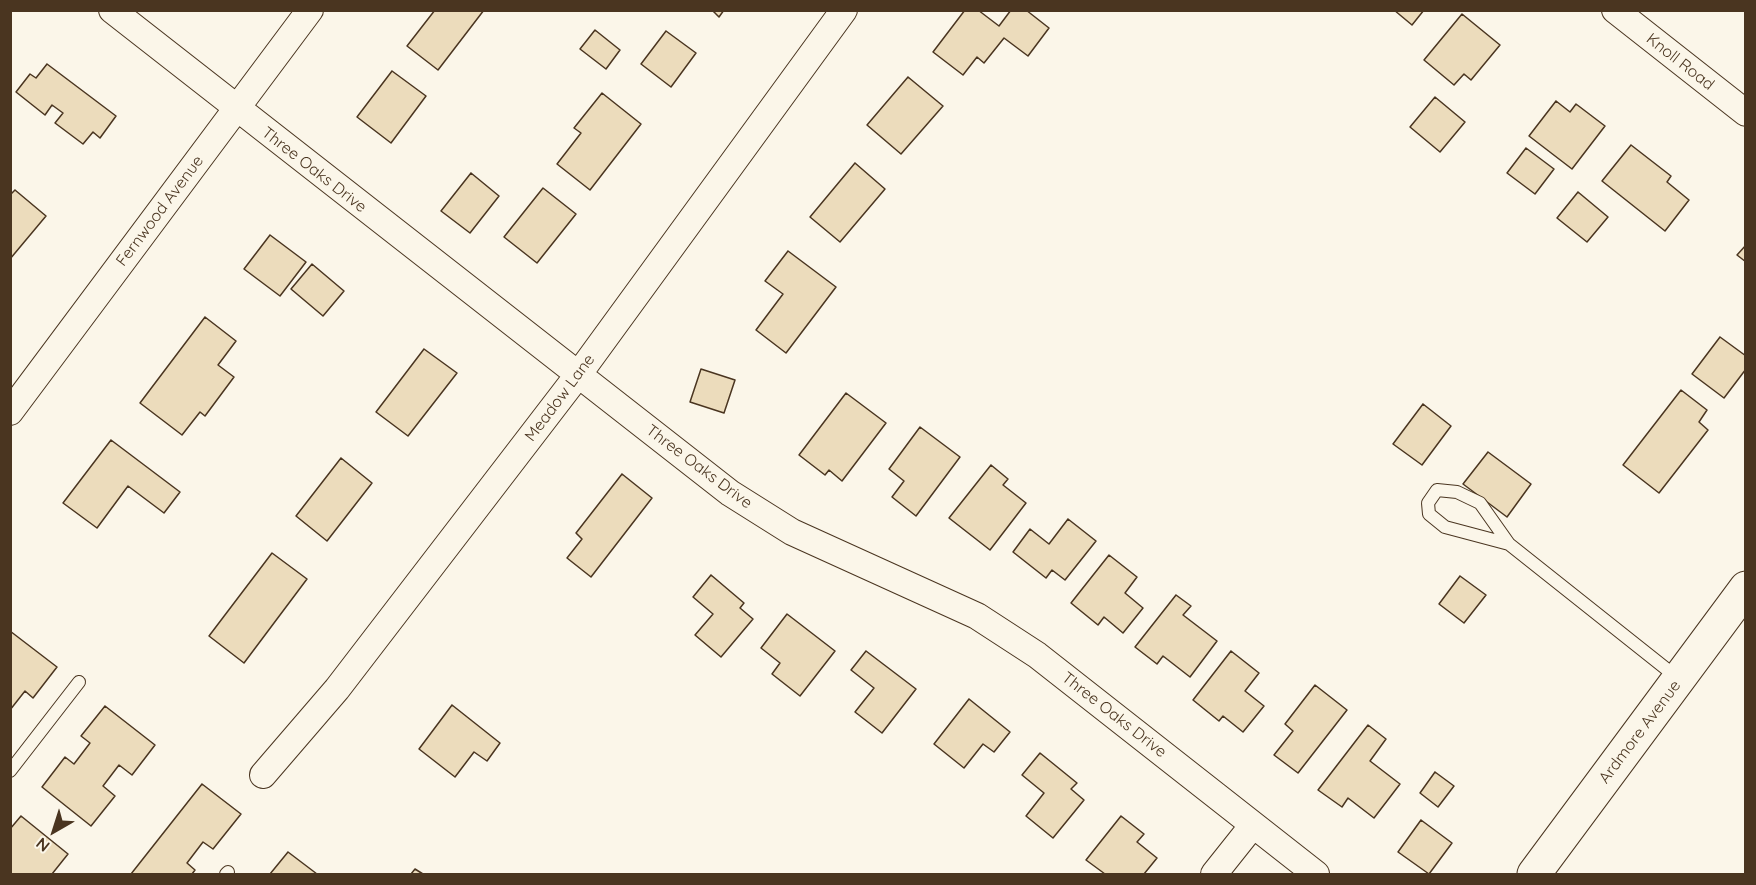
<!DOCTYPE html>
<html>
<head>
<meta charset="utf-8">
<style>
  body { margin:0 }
  #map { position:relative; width:1756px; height:885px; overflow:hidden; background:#fbf6e9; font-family:Quicksand,sans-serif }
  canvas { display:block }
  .frame { position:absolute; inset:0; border:12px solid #4a3520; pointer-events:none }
  .north { position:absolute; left:24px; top:801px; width:60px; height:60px; -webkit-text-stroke:4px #fbf6e9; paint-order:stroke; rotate:219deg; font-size:16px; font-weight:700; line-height:24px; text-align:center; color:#4a3520 }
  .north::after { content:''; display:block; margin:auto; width:21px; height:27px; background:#4a3520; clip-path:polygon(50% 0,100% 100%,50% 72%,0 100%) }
</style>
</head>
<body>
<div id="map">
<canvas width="1756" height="885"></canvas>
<div class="frame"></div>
<div class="north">N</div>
</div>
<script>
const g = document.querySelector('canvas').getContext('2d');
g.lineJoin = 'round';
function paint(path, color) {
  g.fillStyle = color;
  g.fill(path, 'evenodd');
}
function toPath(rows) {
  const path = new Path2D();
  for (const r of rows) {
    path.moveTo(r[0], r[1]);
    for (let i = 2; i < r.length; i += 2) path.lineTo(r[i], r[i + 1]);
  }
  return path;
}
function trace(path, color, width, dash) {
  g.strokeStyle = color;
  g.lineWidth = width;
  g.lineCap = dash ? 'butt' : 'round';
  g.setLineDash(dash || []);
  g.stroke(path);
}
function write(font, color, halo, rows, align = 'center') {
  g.font = font + ' Quicksand,sans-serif';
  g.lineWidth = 4.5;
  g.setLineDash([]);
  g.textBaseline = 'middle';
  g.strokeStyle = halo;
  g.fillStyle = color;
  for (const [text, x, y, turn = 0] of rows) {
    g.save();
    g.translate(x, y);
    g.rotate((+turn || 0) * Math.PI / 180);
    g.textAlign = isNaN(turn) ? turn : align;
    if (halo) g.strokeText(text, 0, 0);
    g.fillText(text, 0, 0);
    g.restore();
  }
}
const building = toPath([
  [435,10,484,10,438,70,407,46,435,10],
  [712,10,724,10,719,17,712,10],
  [965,10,978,10,999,26,1011,10,1026,10,1049,28,1028,56,1004,38,984,63,977,57,963,75,933,52,965,10],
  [1394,10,1424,10,1412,25,1394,10],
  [1462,14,1500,45,1471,80,1464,74,1454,85,1424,60,1462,14],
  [595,30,620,50,606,69,580,49,595,30],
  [666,31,696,53,671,87,641,64,666,31],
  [47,64,116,116,100,138,93,132,83,144,55,123,63,113,52,105,45,115,16,92,30,74,36,78,47,64],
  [392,71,426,96,391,143,357,117,392,71],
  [908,77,943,106,901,154,867,125,908,77],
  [602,93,641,124,590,190,557,164,581,133,574,128,602,93],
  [1435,97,1465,122,1440,152,1410,127,1435,97],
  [1556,101,1570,112,1576,104,1605,126,1572,169,1529,136,1556,101],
  [1631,145,1671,176,1667,182,1689,200,1665,231,1602,181,1631,145],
  [1526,148,1554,169,1535,194,1507,173,1526,148],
  [855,163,885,189,840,242,810,217,855,163],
  [471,173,499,196,470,233,441,211,471,173],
  [543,188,576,214,537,263,504,237,543,188],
  [15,190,46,216,10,259,10,195,15,190],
  [1578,192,1608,217,1587,242,1557,218,1578,192],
  [270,235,306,262,280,296,244,269,270,235],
  [1746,245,1746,262,1737,255,1746,245],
  [788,251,836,287,786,353,756,330,783,294,765,281,788,251],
  [312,264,344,291,323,316,291,289,312,264],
  [205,317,236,341,218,365,234,377,205,416,200,412,182,435,140,403,205,317],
  [1720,337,1746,356,1746,369,1724,398,1692,374,1720,337],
  [424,349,457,373,408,436,376,412,424,349],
  [701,369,735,380,724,413,690,402,701,369],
  [1681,390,1707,410,1699,422,1708,430,1659,493,1623,465,1681,390],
  [846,393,886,423,842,481,829,470,825,475,799,455,846,393],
  [1423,404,1451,426,1422,465,1393,444,1423,404],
  [920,427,960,457,916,516,892,497,904,481,889,469,920,427],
  [111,440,180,492,164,513,128,486,97,528,63,503,111,440],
  [1488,452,1531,484,1507,517,1463,484,1488,452],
  [341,458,372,483,327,541,296,516,341,458],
  [991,465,1008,479,1003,485,1026,503,990,550,949,518,991,465],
  [622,474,652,498,591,577,567,558,582,539,576,533,622,474],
  [1068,519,1096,541,1065,580,1052,570,1046,578,1013,552,1030,529,1049,544,1068,519],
  [272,553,307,579,244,663,209,636,272,553],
  [1109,555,1137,577,1125,593,1143,608,1123,633,1104,617,1098,625,1071,603,1109,555],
  [711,575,744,603,740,608,753,619,721,657,695,635,713,614,693,597,711,575],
  [1460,576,1486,595,1464,623,1439,604,1460,576],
  [1176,595,1191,606,1183,615,1217,641,1190,677,1163,656,1157,664,1135,647,1176,595],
  [787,614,835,651,800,696,772,674,780,663,761,648,787,614],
  [10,631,57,667,33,698,25,691,10,710,10,631],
  [866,651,916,689,882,733,855,712,874,688,851,670,866,651],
  [1231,651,1259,673,1245,691,1264,706,1243,732,1223,716,1219,721,1193,700,1231,651],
  [1315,685,1347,710,1298,773,1274,755,1293,731,1285,724,1315,685],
  [969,699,1010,732,994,752,983,744,964,768,934,744,969,699],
  [452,705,500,743,487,761,474,752,455,777,419,749,452,705],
  [105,706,155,745,132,775,119,765,103,786,115,796,91,826,42,787,65,757,74,764,90,743,81,736,105,706],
  [1368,725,1386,739,1370,761,1400,784,1374,818,1348,798,1342,807,1318,790,1368,725],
  [1040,753,1077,783,1071,789,1084,800,1053,838,1026,816,1044,793,1022,775,1040,753],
  [1435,772,1454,786,1438,807,1420,793,1435,772],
  [202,784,241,814,213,849,203,842,187,863,195,870,192,874,131,874,202,784],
  [21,816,68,854,52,874,10,874,10,829,21,816],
  [1121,816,1144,834,1137,842,1157,858,1144,874,1105,874,1086,860,1121,816],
  [1421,820,1452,843,1429,874,1398,852,1421,820],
  [288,852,317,874,270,874,288,852],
  [415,869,423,874,411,874,415,869]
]);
const service = toPath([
  [1509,544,1480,503,1457,492,1437,490,1428,503,1429,514,1445,527,1509,544,1679,679],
  [10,771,79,682],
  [226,874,228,872]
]);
const minor = toPath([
  [112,10,730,493,792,532,977,616,1037,655,1316,874],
  [1615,10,1746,113],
  [10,412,310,10],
  [263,775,337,689,578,375,844,10],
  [1214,874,1253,825]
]);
const primary = toPath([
  [1534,874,1746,588]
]);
const streetNames = [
  ["Knoll Road",1680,62,38],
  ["Three Oaks Drive",314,170,38],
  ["Fernwood Avenue",160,211,-53],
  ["Meadow Lane",560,398,-53],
  ["Three Oaks Drive",699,467,37],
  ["Three Oaks Drive",1114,715,38],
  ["Ardmore Avenue",1640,732,-53]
];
paint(building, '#ecdcbc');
trace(building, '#4a3520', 1.5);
trace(service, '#4a3520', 14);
trace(minor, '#4a3520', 28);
trace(primary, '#4a3520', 35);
trace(service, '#fbf6e9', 12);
trace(minor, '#fbf6e9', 26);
trace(primary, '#fbf6e9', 33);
write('16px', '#4a3520', '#fbf6e9', streetNames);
</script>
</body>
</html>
